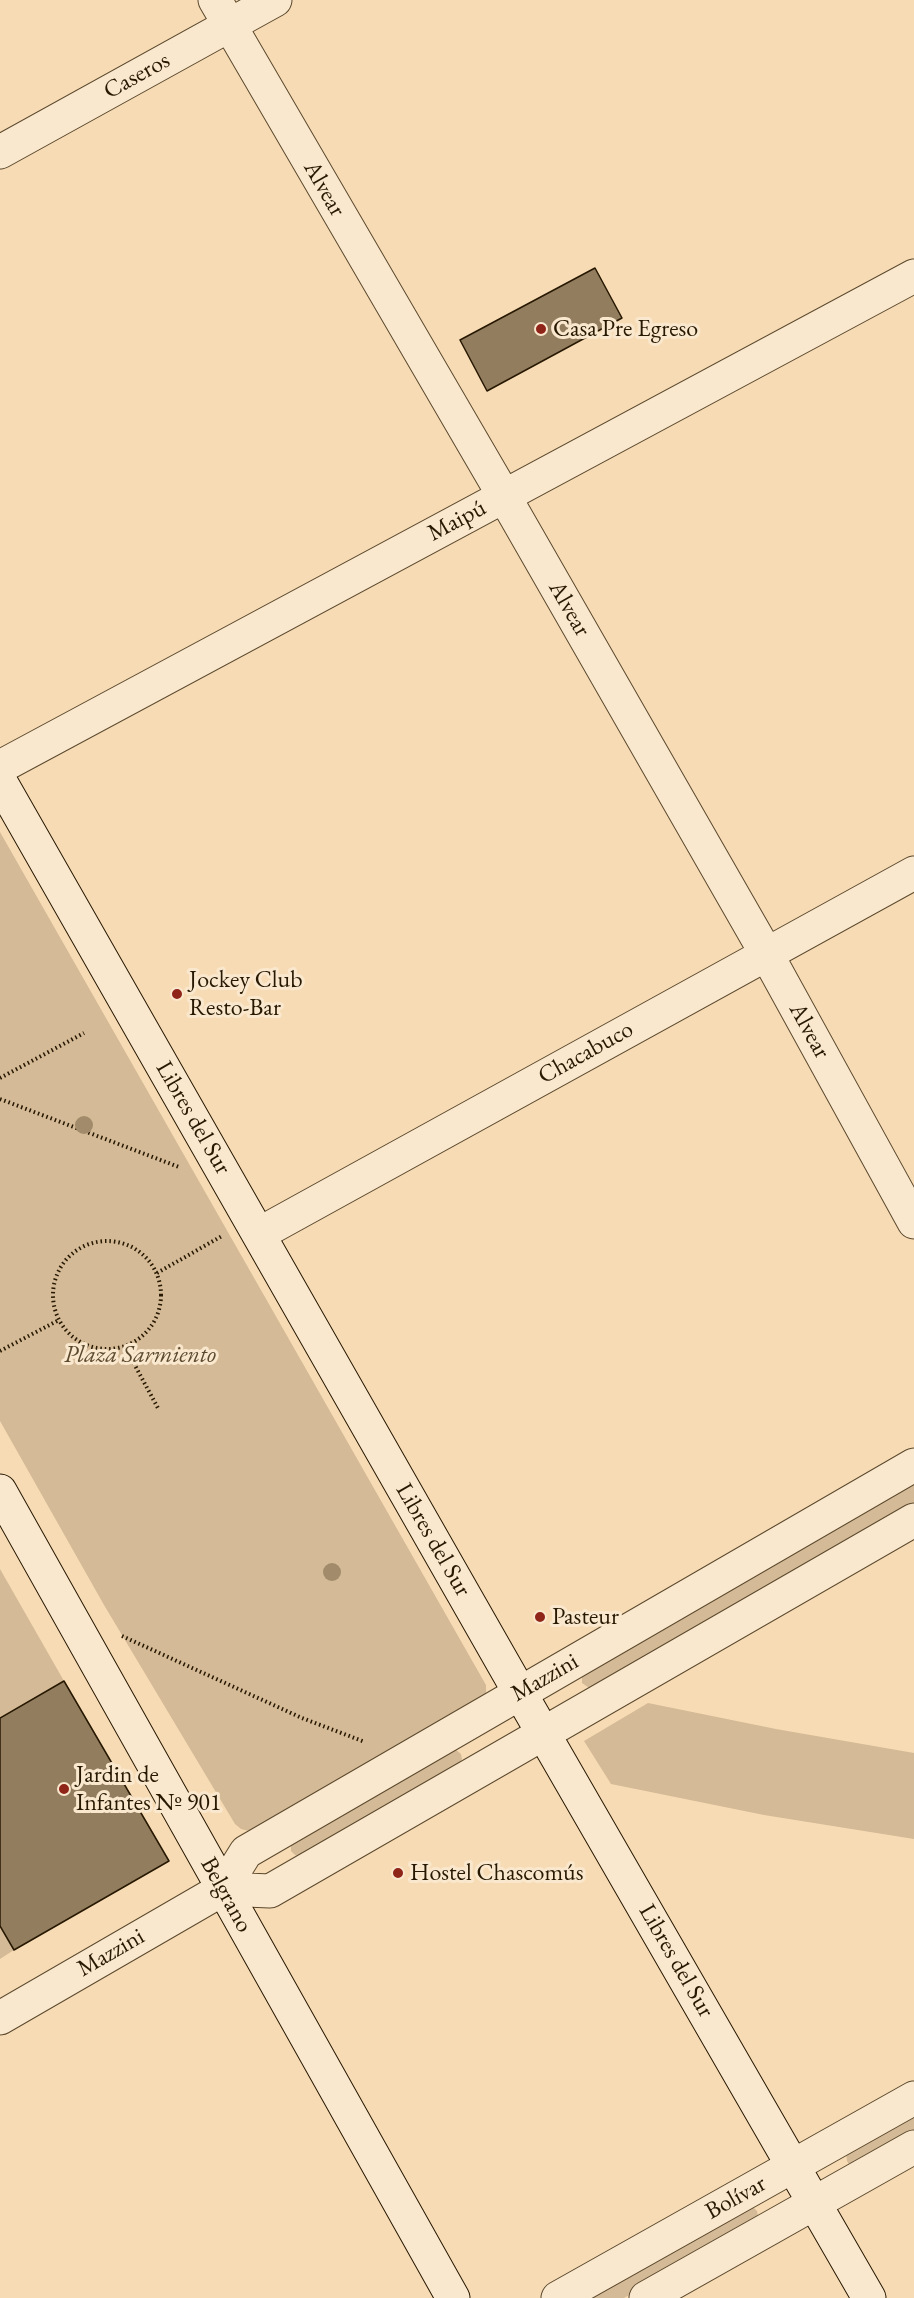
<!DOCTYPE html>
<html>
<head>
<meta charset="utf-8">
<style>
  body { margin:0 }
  canvas { display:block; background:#f7dbb4 }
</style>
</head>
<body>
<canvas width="914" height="2298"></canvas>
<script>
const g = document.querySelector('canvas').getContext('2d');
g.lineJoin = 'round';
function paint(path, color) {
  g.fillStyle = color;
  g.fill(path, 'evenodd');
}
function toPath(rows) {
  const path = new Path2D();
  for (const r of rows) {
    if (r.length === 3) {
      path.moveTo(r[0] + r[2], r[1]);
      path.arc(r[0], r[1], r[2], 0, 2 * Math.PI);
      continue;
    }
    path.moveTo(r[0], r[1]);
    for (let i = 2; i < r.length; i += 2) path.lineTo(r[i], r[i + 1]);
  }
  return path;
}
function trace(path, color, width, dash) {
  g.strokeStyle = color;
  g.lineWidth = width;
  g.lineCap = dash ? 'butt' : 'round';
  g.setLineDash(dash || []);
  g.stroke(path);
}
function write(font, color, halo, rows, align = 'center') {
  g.font = font + ' "EB Garamond",serif';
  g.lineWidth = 6;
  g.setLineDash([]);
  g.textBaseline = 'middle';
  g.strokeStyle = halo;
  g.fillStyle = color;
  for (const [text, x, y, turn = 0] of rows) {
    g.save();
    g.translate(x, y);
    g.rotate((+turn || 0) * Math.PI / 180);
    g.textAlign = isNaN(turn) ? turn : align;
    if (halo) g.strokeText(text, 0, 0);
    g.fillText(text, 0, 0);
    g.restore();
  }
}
const green = toPath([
  [0,832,486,1685,486,1694,480,1701,249,1831,241,1829,235,1824,104,1605,0,1421],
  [914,1480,914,1505,592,1690,582,1683,582,1674],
  [0,1569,64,1681,0,1718],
  [648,1703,776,1729,914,1753,914,1839,764,1815,611,1784,584,1741],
  [455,1749,461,1754,462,1759,459,1767,300,1857,295,1855,291,1851,291,1842],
  [0,1926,14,1950,0,1959],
  [914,2111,914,2137,850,2166,847,2161,846,2152],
  [751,2205,757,2211,758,2216,755,2224,624,2298,578,2298]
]);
const building = toPath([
  [595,268,622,318,487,391,460,340,595,268],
  [64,1681,169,1861,14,1950,0,1926,0,1718,64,1681]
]);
const path = toPath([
  [0,1078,84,1033],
  [0,1099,179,1167],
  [107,1295,54],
  [157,1273,222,1236],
  [125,1347,159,1410],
  [0,1351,59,1320],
  [122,1636,302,1718,365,1742]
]);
const street = toPath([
  [215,0,504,496,766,953,914,1222],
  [0,152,275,0],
  [0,767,914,276],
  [259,1234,914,873],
  [223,1889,270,1891,914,1520],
  [0,2018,223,1889,246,1852,914,1465],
  [558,2298,914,2098],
  [646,2298,914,2147]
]);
const secondary = toPath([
  [0,781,520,1693,869,2298],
  [0,1491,453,2298]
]);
const trees = [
  [84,1125],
  [332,1572]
];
const markers = [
  [541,329,6,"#8f2418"],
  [177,994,6,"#8f2418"],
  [540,1617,6,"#8f2418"],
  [64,1789,6,"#8f2418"],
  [398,1873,6,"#8f2418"]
];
const streetNames = [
  ["Caseros",137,76,-29],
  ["Alvear",324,189,60],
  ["Maipú",457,521,-28],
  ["Alvear",569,609,60],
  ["Alvear",809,1031,61],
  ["Chacabuco",586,1053,-29],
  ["Libres del Sur",193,1118,60],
  ["Libres del Sur",433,1540,60],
  ["Mazzini",545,1678,-30],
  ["Belgrano",226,1895,61],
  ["Mazzini",111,1953,-30],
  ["Libres del Sur",676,1961,60],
  ["Bolívar",736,2198,-29]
];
const poiNames = [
  ["Casa Pre Egreso",553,329],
  ["Jockey Club",189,980],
  ["Resto-Bar",189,1008],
  ["Pasteur",552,1617],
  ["Jardin de",76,1775],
  ["Infantes Nº 901",76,1803],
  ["Hostel Chascomús",410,1873]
];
const parkNames = [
  ["Plaza Sarmiento",140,1355]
];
paint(green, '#d4ba96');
paint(building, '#937d5f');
trace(building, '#271802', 1.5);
trace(street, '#5b492e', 35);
trace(secondary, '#271802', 35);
trace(path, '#271802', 4, [1.5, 3]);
trace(street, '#fae8ce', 33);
trace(secondary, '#fae8ce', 33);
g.fillStyle = '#a18b6a';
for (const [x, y] of trees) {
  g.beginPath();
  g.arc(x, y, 9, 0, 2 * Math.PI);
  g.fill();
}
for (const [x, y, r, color] of markers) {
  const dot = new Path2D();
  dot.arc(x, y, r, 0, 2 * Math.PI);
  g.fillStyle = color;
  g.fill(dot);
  trace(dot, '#fae8ce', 2);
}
write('24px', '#271802', '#fae8ce', streetNames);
write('24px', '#271802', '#fae8ce', poiNames, 'left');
write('italic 24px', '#5b492e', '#fae8ce', parkNames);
</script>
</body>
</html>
